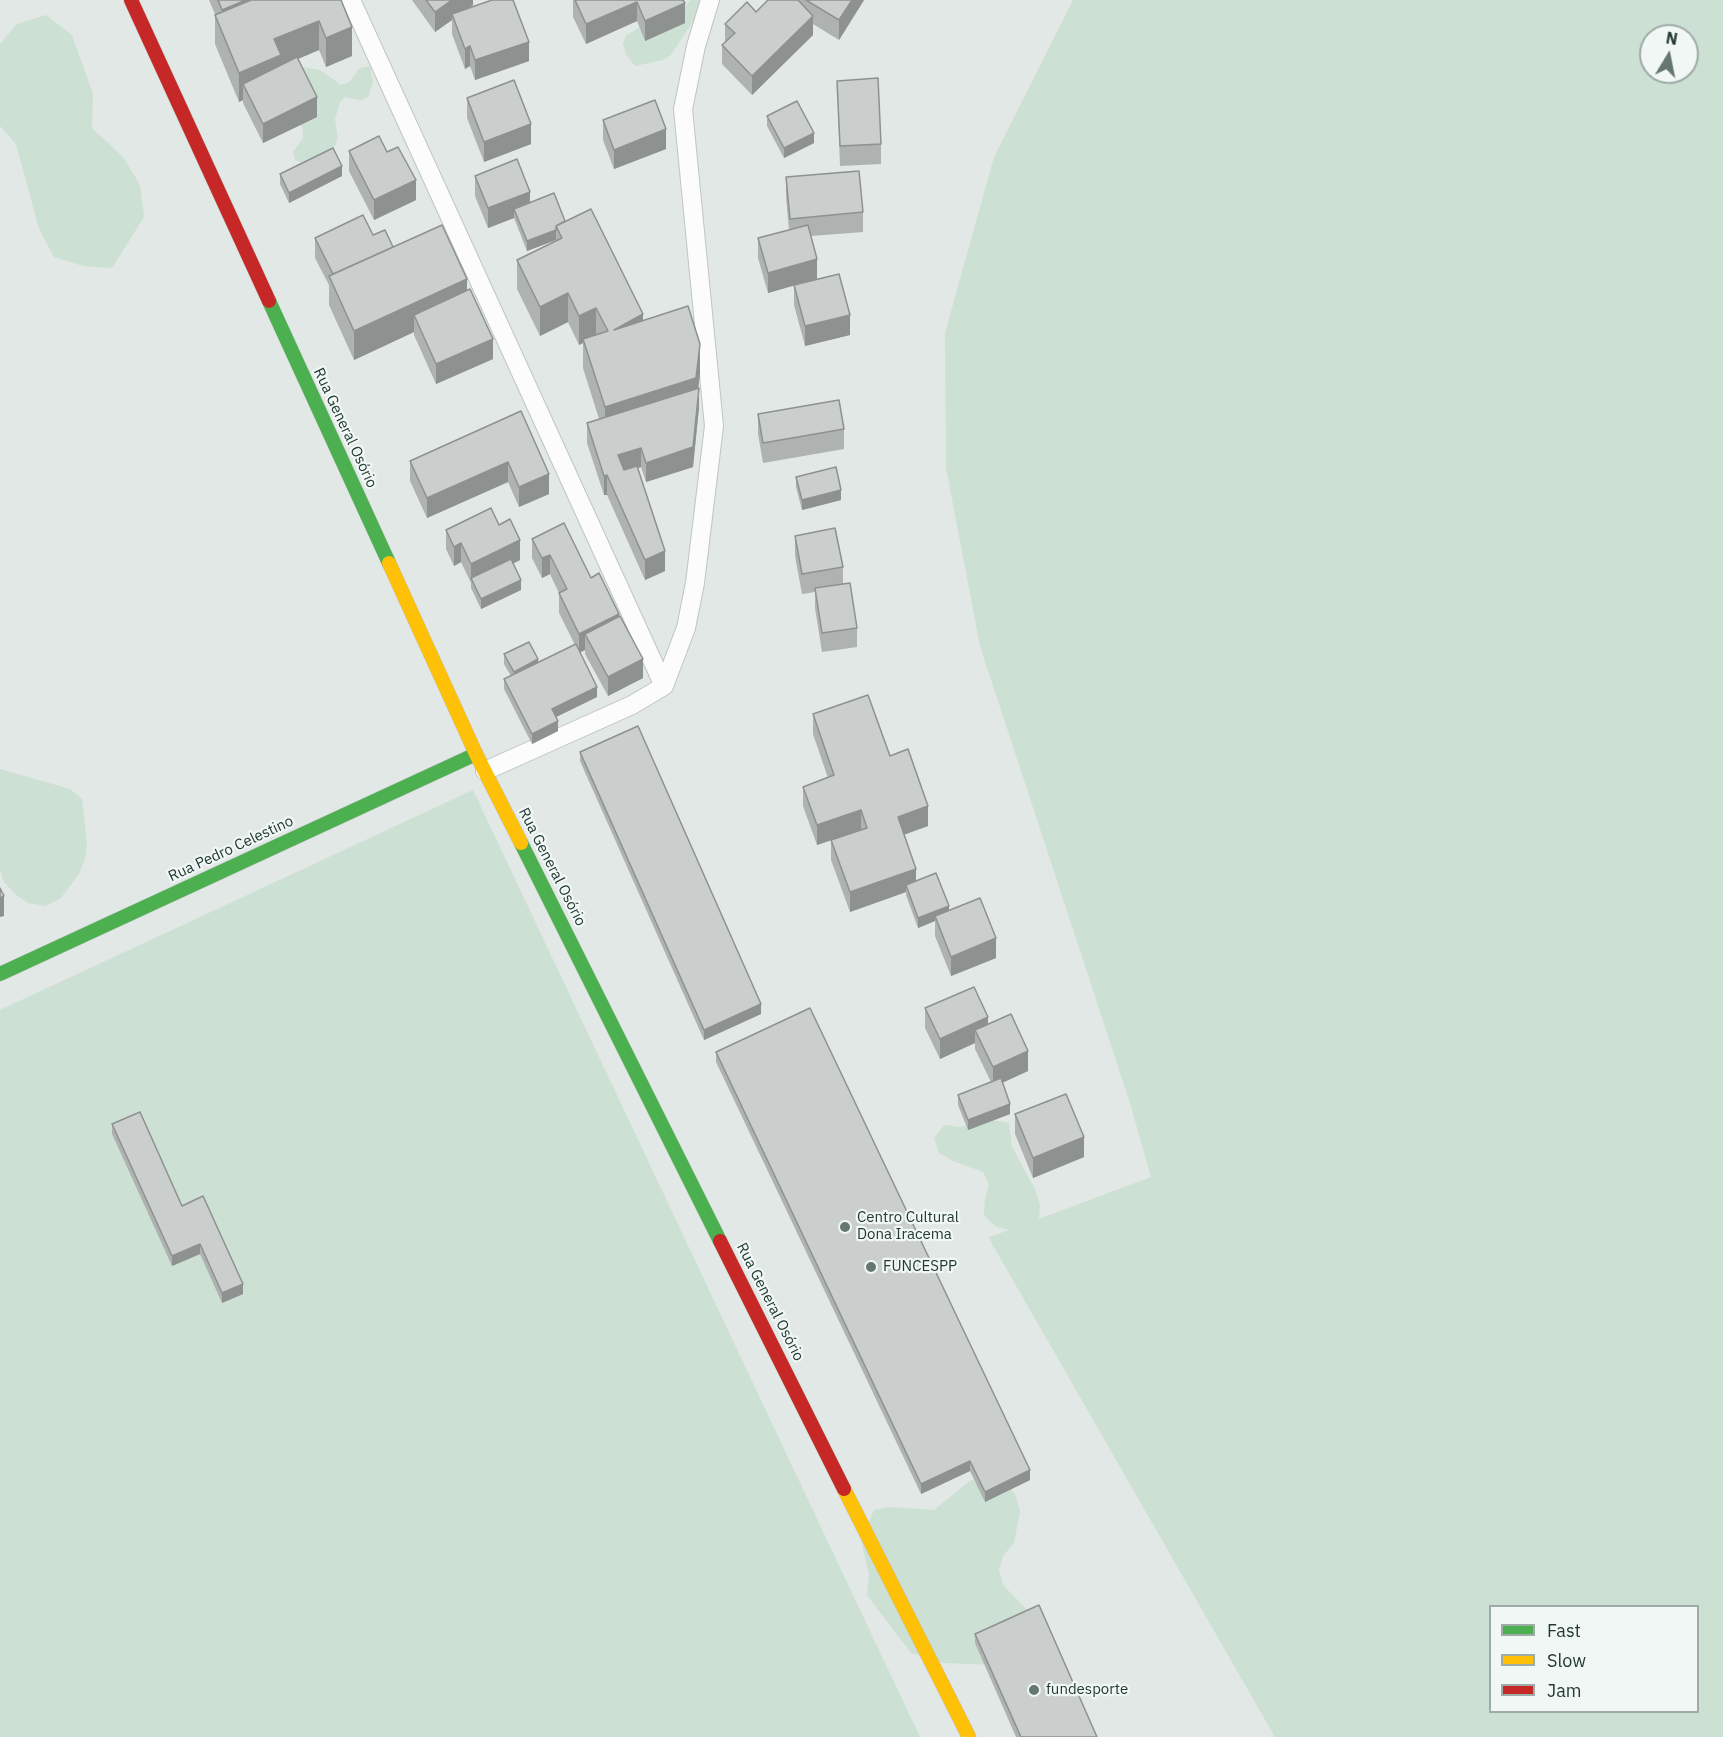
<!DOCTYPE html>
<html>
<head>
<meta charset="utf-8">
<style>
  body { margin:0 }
  #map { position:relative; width:1723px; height:1737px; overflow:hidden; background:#e2e8e5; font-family:"IBM Plex Sans",sans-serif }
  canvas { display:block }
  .legend { position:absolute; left:1489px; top:1605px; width:210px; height:108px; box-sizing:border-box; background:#f1f7f4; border:2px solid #9eaba7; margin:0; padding:8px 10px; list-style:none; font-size:18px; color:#223a34 }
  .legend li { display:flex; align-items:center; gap:12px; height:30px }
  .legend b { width:30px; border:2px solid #9eaba7 }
  .north { position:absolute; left:1639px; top:24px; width:60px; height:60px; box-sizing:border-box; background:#f1f7f4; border:2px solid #9eaba7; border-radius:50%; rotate:10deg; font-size:16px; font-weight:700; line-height:24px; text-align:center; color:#223a34 }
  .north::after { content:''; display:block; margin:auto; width:21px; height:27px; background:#657772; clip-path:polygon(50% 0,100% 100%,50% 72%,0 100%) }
</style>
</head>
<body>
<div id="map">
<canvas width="1723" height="1737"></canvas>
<ul class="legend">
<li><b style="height:8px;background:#4caf50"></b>Fast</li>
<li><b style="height:8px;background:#ffc107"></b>Slow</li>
<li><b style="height:8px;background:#c62828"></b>Jam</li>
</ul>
<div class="north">N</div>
</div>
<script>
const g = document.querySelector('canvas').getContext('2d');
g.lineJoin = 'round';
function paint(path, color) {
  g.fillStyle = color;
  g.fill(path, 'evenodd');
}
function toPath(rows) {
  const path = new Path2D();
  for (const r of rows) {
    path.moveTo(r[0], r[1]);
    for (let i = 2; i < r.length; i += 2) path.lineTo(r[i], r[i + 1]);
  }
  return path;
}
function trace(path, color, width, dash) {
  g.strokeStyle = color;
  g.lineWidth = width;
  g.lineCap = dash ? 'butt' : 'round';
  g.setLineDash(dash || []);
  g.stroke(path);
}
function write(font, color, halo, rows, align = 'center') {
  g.font = font + ' "IBM Plex Sans",sans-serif';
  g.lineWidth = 4.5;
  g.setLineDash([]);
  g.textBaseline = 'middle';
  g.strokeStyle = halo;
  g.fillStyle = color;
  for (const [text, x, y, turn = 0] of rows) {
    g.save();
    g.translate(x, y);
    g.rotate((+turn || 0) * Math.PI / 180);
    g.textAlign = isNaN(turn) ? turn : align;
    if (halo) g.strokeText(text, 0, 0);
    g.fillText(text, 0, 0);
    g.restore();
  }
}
const green = toPath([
  [691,0,714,0,701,9,671,55,663,60,635,66,626,54,623,44,626,36,641,26,674,16],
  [1073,0,1723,0,1723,1737,1275,1737,991,1242,989,1237,1009,1230,995,1226,984,1215,985,1199,989,1184,983,1172,953,1161,939,1153,934,1138,944,1125,960,1127,992,1120,1009,1123,1012,1147,1035,1189,1040,1205,1039,1219,1151,1177,1130,1103,980,646,946,468,945,333,994,157],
  [1651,36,1687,36,1687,72,1651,72],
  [1490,1606,1698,1606,1698,1712,1490,1712],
  [46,15,72,35,93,94,92,128,124,158,140,185,144,217,112,268,83,266,54,257,39,229,16,144,0,126,0,44,17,24],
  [370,66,373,82,368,97,361,100,345,97,340,102,335,119,338,138,335,146,330,153,303,163,295,160,293,152,303,138,303,131,298,115,297,74,303,67,320,70,341,85,349,82,360,68],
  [0,769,70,789,82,799,87,844,85,859,79,874,60,899,45,906,28,903,15,894,4,882,0,871],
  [473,790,920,1737,0,1737,0,1010],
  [986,1477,1005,1483,1015,1494,1020,1511,1014,1543,1003,1556,999,1570,1003,1585,1035,1618,997,1665,944,1663,911,1653,867,1595,869,1575,861,1540,874,1510,889,1507,934,1510,971,1480]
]);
const lane = toPath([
  [351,0,664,686],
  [485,771,632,705,664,686,686,628,695,583,714,426,683,109,696,46,710,0]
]);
const fast = toPath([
  [269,301,389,563],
  [521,843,720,1241],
  [0,974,476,754]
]);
const slow = toPath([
  [389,563,476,754,521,843],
  [844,1489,969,1737]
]);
const jam = toPath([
  [131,0,269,301],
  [720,1241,844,1489]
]);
const wall = toPath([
  [209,0,341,0,352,56,326,67,319,50,298,59,317,117,263,143,243,103,243,100,239,102,215,44,215,14],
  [412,0,473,0,473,5,469,8,529,61,475,80,470,66,465,69,452,34,452,20,435,32],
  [573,0,683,0,685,23,645,41,637,21,586,44,573,17],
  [768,0,864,0,839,40,813,24,813,35,752,95,722,64,722,45,725,42,725,24,756,12],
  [837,81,881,144,881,164,840,166],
  [467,98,531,144,484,162,467,118],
  [767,116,814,143,784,158,767,126],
  [603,120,666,149,614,169,603,140],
  [349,151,387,152,416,200,374,220,349,171],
  [280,174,342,176,289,203,280,184],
  [475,176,530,202,565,221,643,320,700,374,698,388,699,407,693,467,646,482,641,467,638,468,665,571,645,580,607,495,604,495,587,443,587,423,599,419,583,368,583,343,579,345,568,322,540,336,517,289,517,260,556,242,556,240,527,251,514,218,488,228,475,196],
  [786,177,863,212,863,232,811,236,817,279,850,335,805,346,794,305,794,285,768,293,758,258,758,238,789,230,786,197],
  [373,235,467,291,493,359,436,384,414,335,414,332,354,360,329,305,329,285,315,258,315,238],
  [521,411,549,494,519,507,508,482,427,518,410,481,410,461],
  [758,414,844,429,844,449,763,463,758,434],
  [796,477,841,500,802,510,796,487],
  [499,525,520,560,513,564,521,590,481,609,471,588,471,583,461,562,454,566,446,549,446,530],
  [795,536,843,567,843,584,857,628,857,647,822,652,815,608,815,592,802,594,795,556],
  [532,539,591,578,619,617,643,678,608,696,585,654,585,650,580,652,597,697,556,717,558,731,532,744,504,689,504,679,511,676,504,664,504,654,538,663,575,645,559,613,559,593,550,574,542,578,532,558],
  [813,714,890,756,928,826,904,834,916,881,949,911,996,958,951,976,935,936,935,921,918,928,906,895,906,892,850,912,831,860,831,840,861,830,817,845,803,806,803,787,828,778,813,734],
  [580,752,761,1014,704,1040,580,761],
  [925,1008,988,1024,1028,1071,1002,1083,1010,1114,968,1130,958,1105,958,1095,991,1082,975,1049,975,1043,940,1059,925,1028],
  [716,1052,1030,1480,985,1502,970,1471,921,1494,716,1062],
  [1015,1114,1084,1157,1033,1178,1015,1134],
  [112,1124,182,1206,243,1294,222,1303,200,1254,172,1266,112,1134],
  [975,1634,1097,1737,1016,1737,975,1643]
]);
const shadedWall = toPath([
  [246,0,294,0,222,30,222,10],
  [452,0,473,0,473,5,454,19,452,14,452,20,435,32,435,12],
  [852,0,864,0,839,40,839,20],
  [637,2,637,21,586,44,586,24],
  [685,3,685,23,645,41,645,21],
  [813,16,813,35,752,95,752,76],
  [319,21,319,50,281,66,243,84,243,100,239,102,239,73,274,39],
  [352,27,352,56,326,67,326,38],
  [529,42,529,61,475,80,475,60],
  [470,46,470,66,465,69,465,49],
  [317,97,317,117,263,143,263,124],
  [531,124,531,144,484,162,484,142],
  [666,129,666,149,614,169,614,150],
  [814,133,814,143,784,158,784,148],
  [342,166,342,176,289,203,289,193],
  [416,180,416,200,374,220,374,200],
  [530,192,530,212,514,209,514,218,488,228,488,208],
  [556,230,556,240,527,251,527,241],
  [817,259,817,279,768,293,768,273],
  [467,279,467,308,414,315,414,332,354,360,354,331],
  [568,293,568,322,540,336,540,307],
  [596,308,596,337,583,339,583,343,579,345,579,316],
  [643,314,643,343,614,330],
  [850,315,850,335,805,346,805,326],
  [493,339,493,359,436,384,436,364],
  [700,344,700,374,696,407,605,436,605,407],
  [699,388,699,407,693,467,646,482,646,463],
  [641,448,641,467,618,474,618,455],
  [508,462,508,482,427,518,427,498],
  [549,474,549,494,519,507,519,487],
  [607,475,607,495,604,495,604,476],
  [841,490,841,500,802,510,802,500],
  [520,540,520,560,473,582,471,578,471,583,471,564],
  [461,543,461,562,454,566,454,547],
  [665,551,665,571,645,580,645,560],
  [550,555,550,574,542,578,542,558],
  [521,580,521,590,481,609,481,599],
  [619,614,619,634,585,634,585,650,579,653,579,634],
  [538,659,538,669,514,682,514,672],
  [643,659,643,678,608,696,608,677],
  [597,687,597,697,552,719,552,709],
  [558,721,558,731,532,744,532,734],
  [928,806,928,826,898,837,898,817],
  [861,810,861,830,817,845,817,825],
  [916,869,916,888,906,885,906,892,850,912,850,892],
  [4,896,4,916,0,917,0,898],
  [949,906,949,916,935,916,935,921,918,928,918,918],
  [996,938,996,958,951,976,951,957],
  [761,1004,761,1014,704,1040,704,1030],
  [988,1017,988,1037,975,1030,975,1043,940,1059,940,1039],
  [1028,1051,1028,1071,993,1087,993,1067],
  [1010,1104,1010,1114,968,1130,968,1120],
  [1084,1137,1084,1157,1033,1178,1033,1158],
  [200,1244,200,1254,172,1266,172,1256],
  [243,1284,243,1294,222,1303,222,1293],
  [970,1461,970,1471,921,1494,921,1484],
  [1030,1470,1030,1480,985,1502,985,1492]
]);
const building = toPath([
  [218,0,246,0,222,10,218,0],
  [251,0,341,0,352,27,326,38,319,21,274,39,281,55,239,73,215,15,251,0],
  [426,0,452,0,435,12,426,0],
  [492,0,513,0,529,42,475,60,470,46,465,49,452,14,492,0],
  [575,0,683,0,685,3,645,21,637,2,586,24,575,0],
  [768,0,798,0,813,16,752,76,722,45,735,33,725,24,747,2,756,12,768,0],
  [806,0,852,0,839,20,806,0],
  [297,57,317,97,263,124,243,84,297,57],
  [878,78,881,144,840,146,837,81,878,78],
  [514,80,531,124,484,142,467,98,514,80],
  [655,100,666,129,614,150,603,120,655,100],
  [797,101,814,133,784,148,767,116,797,101],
  [379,136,387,152,398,147,416,180,374,200,349,151,379,136],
  [333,148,342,166,289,193,280,174,333,148],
  [517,159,530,192,488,208,475,176,517,159],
  [859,171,863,212,790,219,786,177,859,171],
  [554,193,565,221,556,226,556,230,527,241,514,209,554,193],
  [591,209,643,314,614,330,688,306,700,344,696,378,605,407,583,339,608,331,596,308,579,316,568,293,540,307,517,260,562,238,556,226,591,209],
  [363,215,373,235,385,230,393,247,333,274,315,238,363,215],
  [442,225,467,279,354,331,329,276,442,225],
  [808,225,817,259,768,273,758,238,808,225],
  [839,274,850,315,805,326,794,285,839,274],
  [470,289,493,339,436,364,414,315,470,289],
  [699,388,693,447,646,463,641,448,618,455,624,470,637,466,665,551,645,560,607,475,604,476,587,423,699,388],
  [839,400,844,429,763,443,758,414,839,400],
  [521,411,549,474,519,487,508,462,427,498,410,461,521,411],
  [836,467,841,490,802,500,796,477,836,467],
  [491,508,499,525,510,519,520,540,471,564,461,543,454,547,446,530,491,508],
  [564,523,591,578,599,573,619,614,579,634,559,593,567,589,550,555,542,558,532,539,564,523],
  [835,528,843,567,802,574,795,536,835,528],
  [511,559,521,580,481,599,471,578,511,559],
  [850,583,857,628,822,633,815,588,850,583],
  [620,616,643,659,608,677,585,634,620,616],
  [529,642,538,659,514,672,504,654,529,642],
  [576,644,597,687,552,709,558,721,532,734,504,679,576,644],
  [868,695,890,756,908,749,928,806,898,817,916,869,850,892,831,840,867,828,861,810,817,825,803,787,834,775,813,714,868,695],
  [638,726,761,1004,704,1030,580,752,638,726],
  [936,873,949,906,918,918,906,885,936,873],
  [0,888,4,896,0,898,0,888],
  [980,898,996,938,951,957,935,916,980,898],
  [974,987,988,1017,940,1039,925,1008,974,987],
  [810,1008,1030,1470,985,1492,970,1461,921,1484,716,1052,810,1008],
  [1011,1014,1028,1051,993,1067,975,1030,1011,1014],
  [1001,1078,1010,1104,968,1120,958,1095,1001,1078],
  [1066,1094,1084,1137,1033,1158,1015,1114,1066,1094],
  [140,1112,182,1206,203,1196,243,1284,222,1293,200,1244,172,1256,112,1124,140,1112],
  [1039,1605,1097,1737,1021,1737,975,1634,1039,1605]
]);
const markers = [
  [845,1227,6,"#657772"],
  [871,1267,6,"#657772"],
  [1034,1690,6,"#657772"]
];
const streetNames = [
  ["Rua General Osório",345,428,65],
  ["Rua Pedro Celestino",231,849,-25],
  ["Rua General Osório",552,867,63],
  ["Rua General Osório",770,1302,63]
];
const poiNames = [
  ["Centro Cultural",857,1218],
  ["Dona Iracema",857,1235],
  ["FUNCESPP",883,1267],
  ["fundesporte",1046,1690]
];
paint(green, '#cce0d3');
trace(lane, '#bfc5c2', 20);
trace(fast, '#bfc5c3', 15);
trace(slow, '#bfc5c3', 15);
trace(jam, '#bfc5c3', 15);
trace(lane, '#fbfcfb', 18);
trace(fast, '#4caf50', 14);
trace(slow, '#ffc107', 14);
trace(jam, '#c62828', 14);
paint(wall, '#aeb2b0');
paint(shadedWall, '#8d9190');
paint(building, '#cacfcd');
trace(building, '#8d9190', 1.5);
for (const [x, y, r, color] of markers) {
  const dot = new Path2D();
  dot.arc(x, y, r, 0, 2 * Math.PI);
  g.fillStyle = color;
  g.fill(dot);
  trace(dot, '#f1f7f4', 2);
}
write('15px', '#223a34', '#f1f7f4', streetNames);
write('15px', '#223a34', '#f1f7f4', poiNames, 'left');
</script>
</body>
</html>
